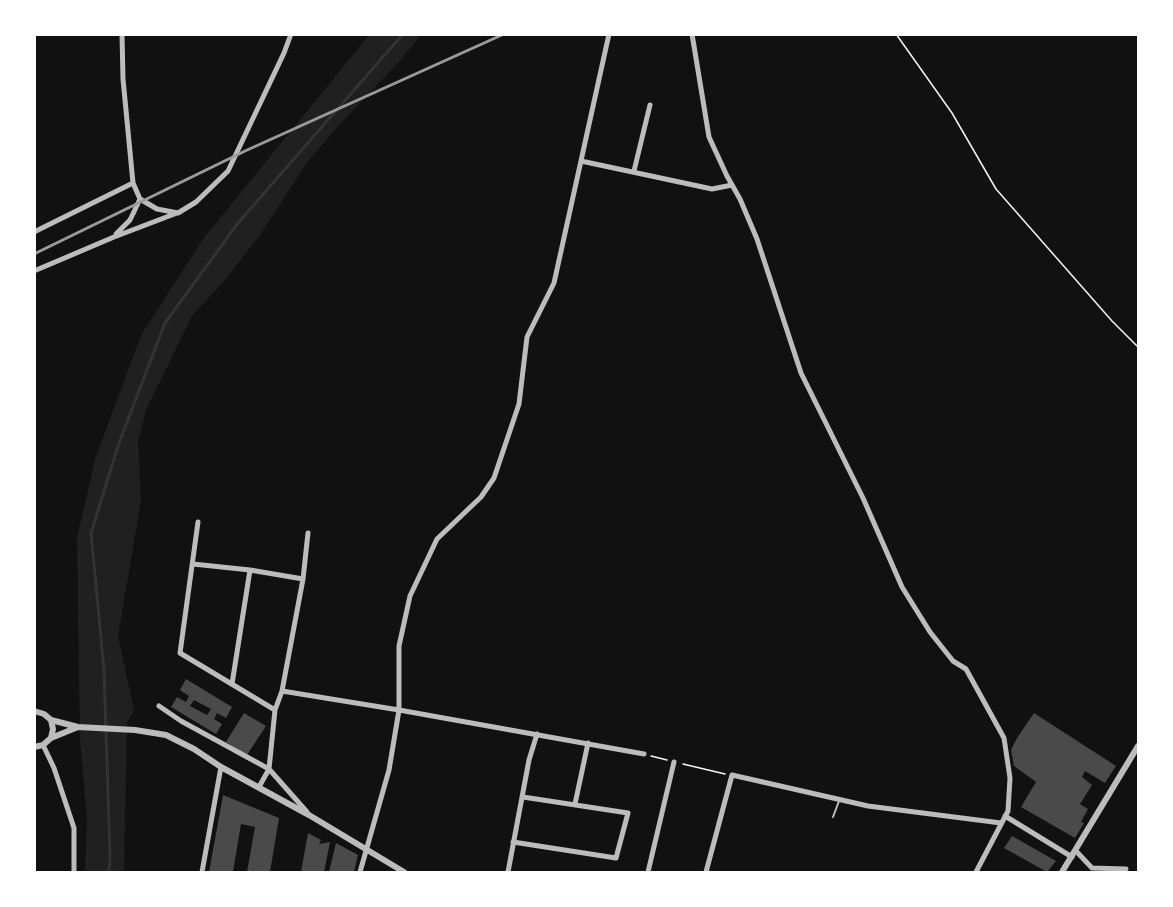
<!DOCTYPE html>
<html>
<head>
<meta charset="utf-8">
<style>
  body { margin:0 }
  #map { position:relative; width:1173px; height:907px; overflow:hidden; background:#111; font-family:"Alegreya Sans",sans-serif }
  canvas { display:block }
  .frame { position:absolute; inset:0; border:36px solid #fff; pointer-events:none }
</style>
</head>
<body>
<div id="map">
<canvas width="1173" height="907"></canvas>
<div class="frame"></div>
</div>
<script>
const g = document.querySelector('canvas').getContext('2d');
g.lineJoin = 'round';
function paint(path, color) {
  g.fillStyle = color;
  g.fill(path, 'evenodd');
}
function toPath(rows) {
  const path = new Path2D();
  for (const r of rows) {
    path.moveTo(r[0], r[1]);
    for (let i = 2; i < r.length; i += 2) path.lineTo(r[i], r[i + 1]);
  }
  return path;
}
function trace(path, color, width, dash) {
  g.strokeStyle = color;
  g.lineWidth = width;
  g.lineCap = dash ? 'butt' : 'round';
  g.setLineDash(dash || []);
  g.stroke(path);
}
const green = toPath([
  [369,35,421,35,399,62,352,111,308,161,260,235,225,280,192,316,146,410,138,441,141,500,118,636,134,710,127,723,124,872,85,872,87,817,80,740,77,538,95,459,141,335,203,239]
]);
const stream = toPath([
  [109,872,110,856,104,670,91,533,119,443,165,323,238,223,403,34]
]);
const building = toPath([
  [186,679,232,707,226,718,217,713,214,719,222,724,216,734,171,707,177,697,186,702,189,696,180,690],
  [194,700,211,709,207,715,190,706],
  [244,713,266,726,247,755,226,742],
  [1034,713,1116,766,1105,783,1085,771,1082,777,1092,785,1080,804,1088,809,1081,822,1084,823,1075,838,1021,807,1036,782,1014,766,1011,750,1017,738],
  [223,795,279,818,270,872,247,872,255,827,241,824,233,872,209,872],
  [308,833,321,840,319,844,330,842,324,872,301,872],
  [1012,836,1056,861,1047,872,1004,848],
  [336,843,358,855,354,872,329,872]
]);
const path = toPath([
  [896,34,952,113,996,189,1112,321,1138,347],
  [651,756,667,760],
  [683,764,725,774]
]);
const service = toPath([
  [833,817,839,801]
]);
const minor = toPath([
  [122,34,123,79,133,183,140,199],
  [692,34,709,137,727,176,740,199,757,239,801,373,863,498,902,587,930,632,953,661,966,669,1004,738,1010,778,1008,811,976,872],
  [581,161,712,189,732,185],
  [634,171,650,105],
  [140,199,157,209,178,213,196,202,228,171,284,53,291,34],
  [34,232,133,183],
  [116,234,130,220,140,199],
  [34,271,114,237,177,213],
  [198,522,180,653,275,710],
  [193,564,250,570,303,579],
  [232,684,250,570],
  [282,691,399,710,644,754],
  [159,706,181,721,269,769,307,812],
  [43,745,54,768,74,828,74,872],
  [259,787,269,769,275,710,282,691,303,579,308,533],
  [575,804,588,743],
  [1005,816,1072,857],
  [513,842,616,858,628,813,523,797],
  [1076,851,1092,868,1126,869],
  [202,872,221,767],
  [360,872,389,770,399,710,399,646,410,596,437,539,481,497,494,478,519,404,527,337,554,283,609,34],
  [508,872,529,760,537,734],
  [648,872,674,762],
  [706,872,732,775,868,806,1001,823]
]);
const tertiary = toPath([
  [34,711,44,714,51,720,78,727,135,730,166,735,194,749,221,767,309,815,404,872],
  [51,720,53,729,51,738],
  [34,747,43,745,51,738,78,727],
  [1062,872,1138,746]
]);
const rail = toPath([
  [34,254,245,151,504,34]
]);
paint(green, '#202020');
trace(stream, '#333', 3);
paint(building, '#4a4a4a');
trace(path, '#f5f5f5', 1.5);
trace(service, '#bcbcbc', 2);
trace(minor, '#bcbcbc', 5);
trace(tertiary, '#bcbcbc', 6);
trace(rail, '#9a9a9a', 3);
</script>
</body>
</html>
